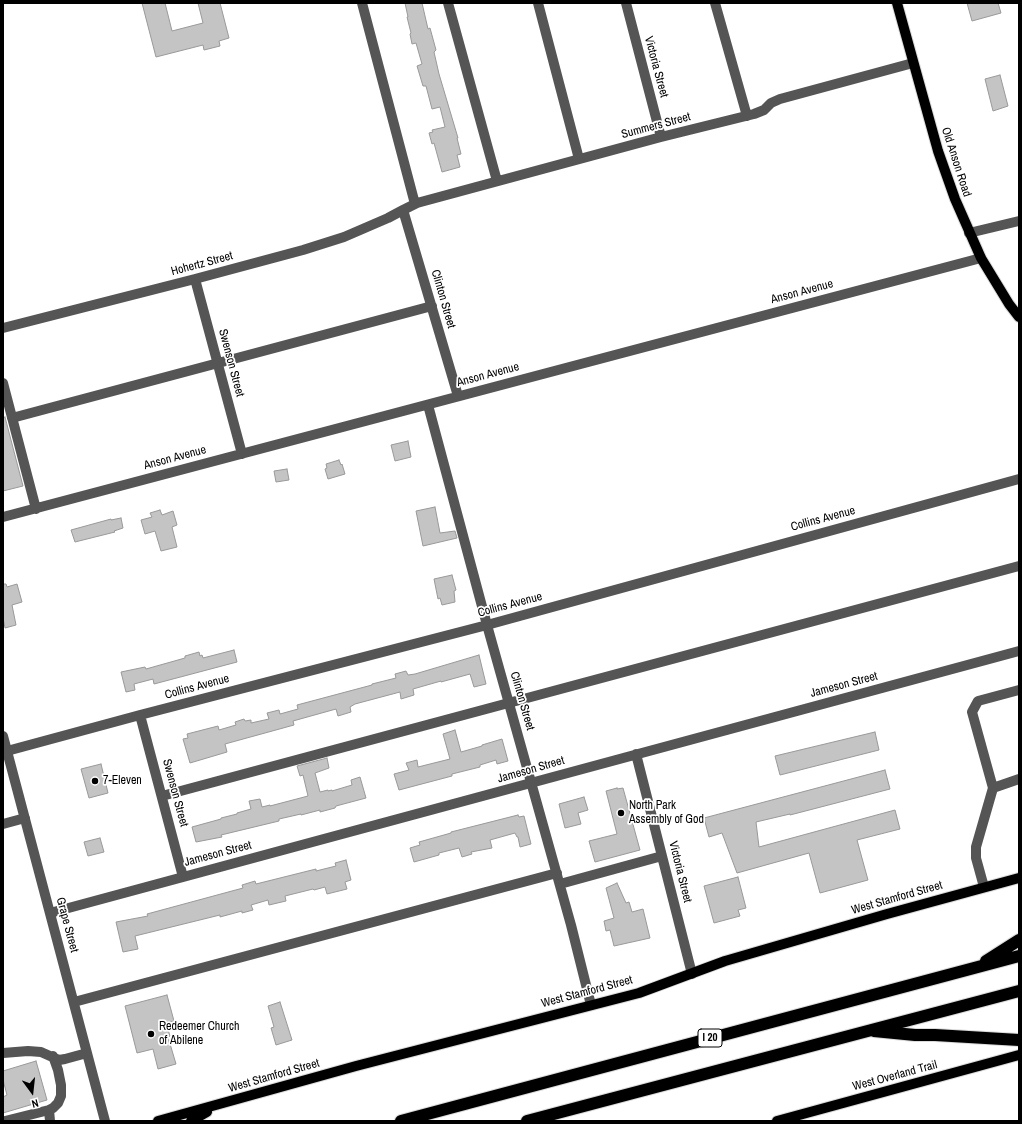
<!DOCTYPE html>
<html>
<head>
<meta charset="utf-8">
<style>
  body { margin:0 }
  #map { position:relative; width:1022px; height:1124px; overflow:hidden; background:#fff; font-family:"Archivo Narrow",sans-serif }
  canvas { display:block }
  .frame { position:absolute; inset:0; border:4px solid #000; pointer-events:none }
  .north { position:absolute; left:12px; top:1072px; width:40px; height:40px; -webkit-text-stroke:3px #fff; paint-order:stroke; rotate:165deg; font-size:11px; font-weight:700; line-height:16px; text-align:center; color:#000 }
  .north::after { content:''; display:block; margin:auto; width:14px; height:18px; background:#000; clip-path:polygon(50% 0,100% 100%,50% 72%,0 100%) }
</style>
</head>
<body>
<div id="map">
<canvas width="1022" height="1124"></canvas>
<div class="frame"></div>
<div class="north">N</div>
</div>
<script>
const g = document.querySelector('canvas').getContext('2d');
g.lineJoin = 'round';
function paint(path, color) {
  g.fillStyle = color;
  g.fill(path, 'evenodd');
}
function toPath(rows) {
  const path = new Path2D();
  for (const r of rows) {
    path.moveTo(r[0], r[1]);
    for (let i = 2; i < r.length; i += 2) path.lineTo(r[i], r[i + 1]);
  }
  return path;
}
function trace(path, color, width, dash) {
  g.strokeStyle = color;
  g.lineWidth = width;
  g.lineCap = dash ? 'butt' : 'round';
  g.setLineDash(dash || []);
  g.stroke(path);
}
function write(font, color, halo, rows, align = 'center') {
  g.font = font + ' "Archivo Narrow",sans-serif';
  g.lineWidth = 3.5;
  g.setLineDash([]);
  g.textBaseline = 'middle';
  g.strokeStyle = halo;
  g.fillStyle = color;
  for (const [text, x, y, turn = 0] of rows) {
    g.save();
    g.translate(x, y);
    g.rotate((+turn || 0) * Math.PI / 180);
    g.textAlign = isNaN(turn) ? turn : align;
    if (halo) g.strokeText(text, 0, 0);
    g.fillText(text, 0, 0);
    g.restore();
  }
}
const building = toPath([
  [142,3,165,3,172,31,203,23,198,3,220,3,229,38,219,41,220,46,204,50,203,45,156,57,142,3],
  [405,3,422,3,428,29,430,28,436,50,434,52,439,74,458,138,457,138,461,154,457,155,460,167,442,172,434,143,432,144,429,133,433,132,432,130,445,127,440,107,432,109,426,86,423,86,417,66,422,64,416,43,412,44,410,34,411,33,407,17,408,17,405,3],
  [967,3,998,3,1001,13,972,21,967,3],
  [1000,75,1008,106,993,111,985,79,1000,75],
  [5,417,23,486,3,491,3,418,5,417],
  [408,441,411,457,395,461,391,445,408,441],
  [339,460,341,465,342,464,345,474,328,479,325,469,327,468,326,464,339,460],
  [287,469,289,480,276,482,274,471,287,469],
  [435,507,440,533,455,531,457,538,423,546,416,511,435,507],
  [160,510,162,515,173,511,177,525,172,527,177,547,161,551,155,531,145,534,141,520,152,517,150,513,160,510],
  [121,518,123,528,114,531,115,532,75,542,71,530,111,519,111,520,121,518],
  [452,575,456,590,454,591,455,602,442,605,440,598,438,599,434,579,452,575],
  [3,584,6,584,7,587,17,584,22,602,12,605,16,625,5,628,3,618,3,584],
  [234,650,237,662,154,684,153,679,134,684,135,690,126,692,121,672,145,667,146,669,185,658,185,656,199,652,200,656,202,655,203,658,234,650],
  [479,655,486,684,474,687,470,674,441,682,441,681,413,689,414,695,401,699,400,692,355,704,350,707,351,712,338,716,336,709,293,721,294,725,225,744,227,752,190,763,183,739,188,738,187,734,218,726,219,730,236,725,235,722,244,719,245,721,251,720,251,723,269,719,267,713,279,710,280,714,298,709,297,705,372,685,372,684,396,678,395,674,406,671,408,675,415,674,479,655],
  [455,730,461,752,482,746,482,745,502,739,508,761,497,764,496,760,480,765,480,767,452,774,452,776,399,790,394,774,409,770,406,763,417,760,418,767,450,759,443,734,455,730],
  [875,732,879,750,780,775,775,756,875,732],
  [327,758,329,768,315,773,320,792,328,790,328,791,332,790,332,791,352,785,351,780,360,777,366,798,336,806,335,808,320,812,320,810,301,815,301,814,279,819,279,821,221,835,222,837,196,842,192,827,221,819,221,818,237,814,237,813,251,809,249,801,260,799,262,807,270,805,270,806,308,796,303,775,300,776,297,766,327,758],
  [101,764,108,793,89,798,81,769,101,764],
  [885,770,890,789,790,815,790,814,756,822,759,847,895,810,900,829,857,840,868,880,820,893,809,853,737,873,722,833,709,837,704,818,885,770],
  [617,788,617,789,623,788,640,850,595,862,589,841,617,834,606,791,617,788],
  [584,797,588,810,578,813,581,824,565,828,559,804,584,797],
  [518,815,519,817,524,816,531,844,520,847,518,837,517,837,515,833,490,840,492,848,471,852,472,854,462,857,459,848,439,853,439,855,414,862,410,848,420,845,419,842,451,833,451,832,518,815],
  [100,838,104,852,88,856,84,842,100,838],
  [346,860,351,880,345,882,347,889,327,894,325,887,314,890,313,889,285,896,286,901,269,905,268,900,251,905,253,910,242,913,242,911,220,917,220,915,135,936,138,949,123,952,116,922,148,916,147,914,243,888,242,885,255,881,256,884,316,869,316,871,336,866,335,863,346,860],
  [738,877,746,908,738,910,740,916,714,923,704,886,738,877],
  [617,883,626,903,629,902,632,912,643,909,650,938,614,946,610,930,606,931,604,921,614,918,606,888,617,883],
  [167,995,174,1021,166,1023,170,1036,168,1037,176,1064,158,1069,153,1049,137,1053,125,1006,167,995],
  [280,1002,292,1040,276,1045,271,1028,274,1027,268,1006,280,1002],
  [36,1061,47,1100,3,1113,3,1097,7,1095,3,1080,3,1071,36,1061]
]);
const minor = toPath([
  [362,3,415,204],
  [448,3,497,181],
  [538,3,579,159],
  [626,3,661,137],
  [715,3,747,116],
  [403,210,458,396],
  [969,233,1019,221],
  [195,279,242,454],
  [3,328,195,279,303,250,344,237,388,218,403,210,417,203,661,137,754,114,764,110,771,103,780,99,913,63],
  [3,383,36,509],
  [428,405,487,625,571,925,591,1005],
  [12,418,432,306],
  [3,517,981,258],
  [140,715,183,877],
  [3,736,105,1121],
  [7,751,140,715,487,625,1019,479],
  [636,754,692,974],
  [993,788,972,712,978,701,1019,690],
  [162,796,1019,566],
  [3,824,25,818],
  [560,884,662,856],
  [984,887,976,858,976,847,993,788,1019,779],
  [50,913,1019,651],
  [74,1002,557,873],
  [3,1053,28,1051,41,1052,59,1060,65,1059,87,1053],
  [49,1110,50,1121],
  [5,1121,49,1110,53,1108,58,1103,61,1096,61,1085,58,1070,53,1056]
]);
const major = toPath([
  [897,3,938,151,955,199,981,258,1009,304,1019,317],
  [158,1121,356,1066,639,993,725,961,887,914,1019,878],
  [191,1121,207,1112],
  [777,1121,1019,1055]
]);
const highway = toPath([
  [986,961,1019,940],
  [874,1031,915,1035,935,1035,1019,1040],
  [401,1121,1019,956],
  [527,1121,1019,991]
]);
const markers = [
  [95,781,4,"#000"],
  [621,813,4,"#000"],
  [151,1034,4,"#000"]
];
const shields = [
  [710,1038,24]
];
const shieldNames = [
  ["I 20",710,1038]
];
const streetNames = [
  ["Victoria Street",656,67,75],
  ["Summers Street",656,126,-15],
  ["Old Anson Road",956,162,72],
  ["Hohertz Street",202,264,-15],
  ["Anson Avenue",802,292,-15],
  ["Clinton Street",443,299,74],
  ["Swenson Street",231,363,75],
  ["Anson Avenue",488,375,-15],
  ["Anson Avenue",175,458,-15],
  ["Collins Avenue",823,519,-15],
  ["Collins Avenue",510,605,-15],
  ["Jameson Street",844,685,-15],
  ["Collins Avenue",197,687,-15],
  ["Clinton Street",522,701,74],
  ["Jameson Street",531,770,-16],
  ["Swenson Street",175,793,75],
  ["Jameson Street",218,854,-15],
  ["Victoria Street",680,872,76],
  ["West Stamford Street",897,898,-16],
  ["Grape Street",67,925,75],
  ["West Stamford Street",587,992,-15],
  ["West Stamford Street",274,1076,-16],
  ["West Overland Trail",895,1076,-15]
];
const poiNames = [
  ["7-Eleven",103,781],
  ["North Park",629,806],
  ["Assembly of God",629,820],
  ["Redeemer Church",159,1027],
  ["of Abilene",159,1041]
];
paint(building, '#c4c4c4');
trace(building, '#999', 1);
trace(major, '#dbdbdb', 12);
trace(highway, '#dbdbdb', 14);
trace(minor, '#555', 10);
trace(major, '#000', 10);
trace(highway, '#000', 12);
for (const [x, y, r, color] of markers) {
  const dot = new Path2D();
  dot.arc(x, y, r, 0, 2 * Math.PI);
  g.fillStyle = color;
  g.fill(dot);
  trace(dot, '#fff', 1.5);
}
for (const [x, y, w] of shields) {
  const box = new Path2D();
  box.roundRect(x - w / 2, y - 9, w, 18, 3);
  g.fillStyle = '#fff';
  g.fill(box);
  trace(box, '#000', 1);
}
write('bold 11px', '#000', null, shieldNames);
write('12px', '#000', '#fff', streetNames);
write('12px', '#000', '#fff', poiNames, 'left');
</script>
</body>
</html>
